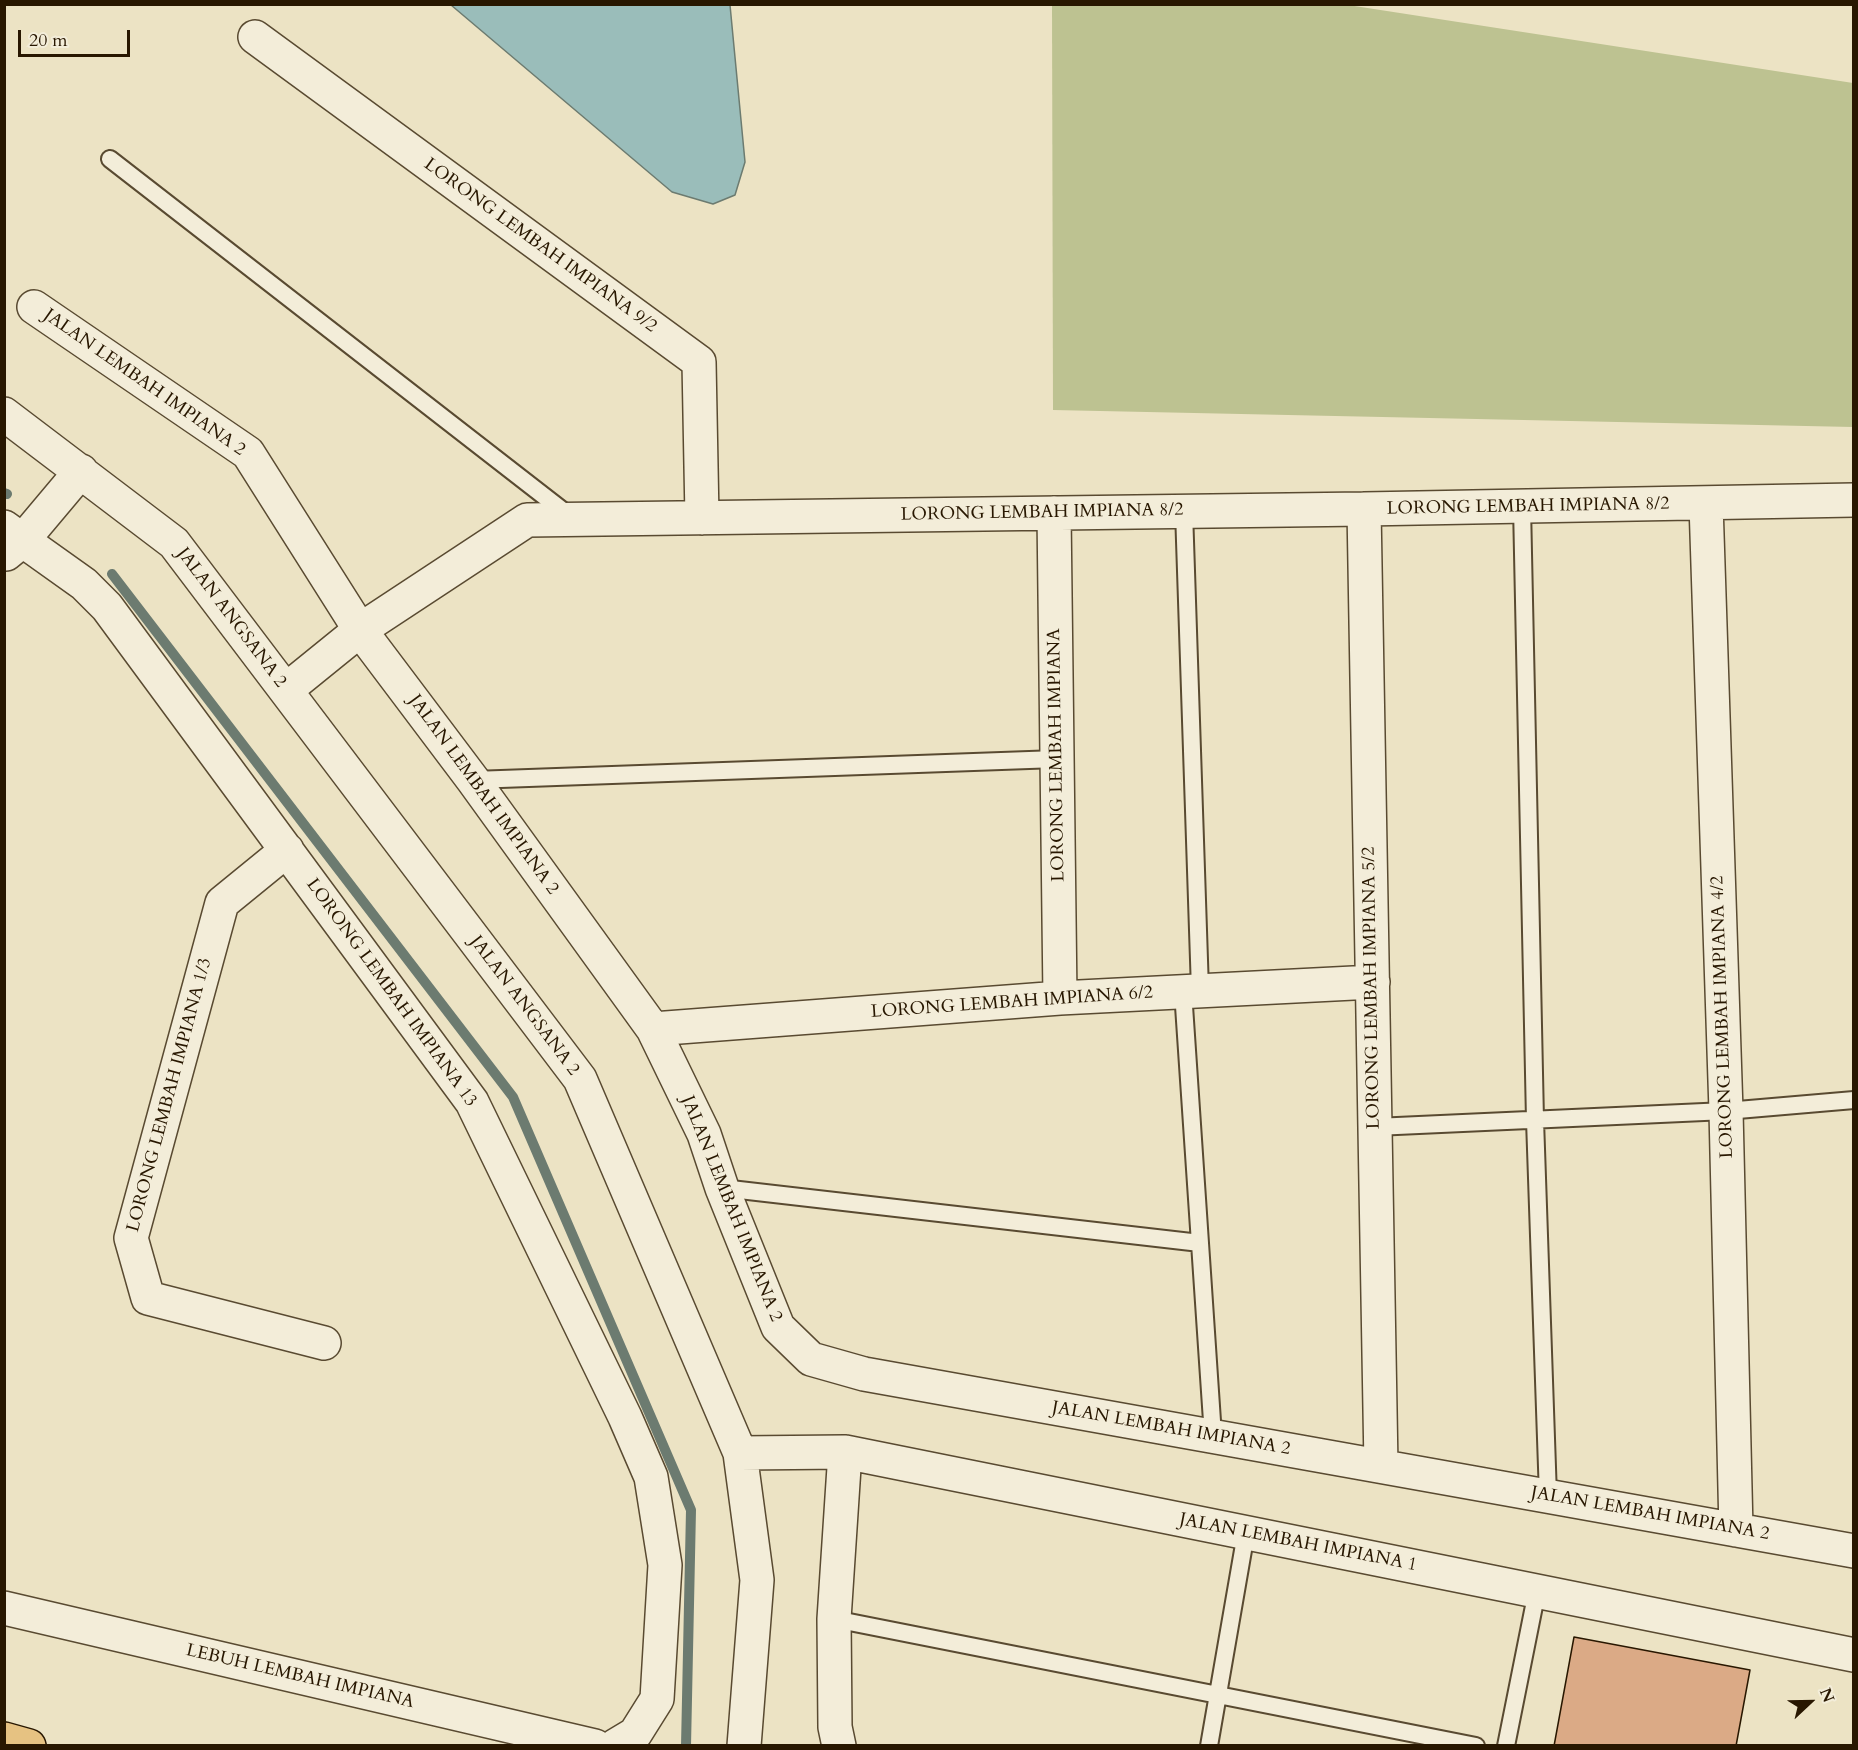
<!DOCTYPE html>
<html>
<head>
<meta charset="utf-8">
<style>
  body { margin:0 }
  #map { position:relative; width:1858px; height:1750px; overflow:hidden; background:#ece3c4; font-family:Cardo,serif }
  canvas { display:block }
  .frame { position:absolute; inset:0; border:6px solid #281700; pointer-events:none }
  .north { position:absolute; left:1780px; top:1672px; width:60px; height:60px; -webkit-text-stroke:4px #f3edd9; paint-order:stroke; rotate:68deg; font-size:16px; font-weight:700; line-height:24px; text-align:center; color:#281700 }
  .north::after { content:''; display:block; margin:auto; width:21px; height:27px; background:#281700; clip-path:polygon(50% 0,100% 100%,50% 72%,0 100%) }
  .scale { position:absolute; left:18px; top:30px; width:112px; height:27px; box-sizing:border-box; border:3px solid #281700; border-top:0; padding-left:8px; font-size:18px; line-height:21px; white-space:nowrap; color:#281700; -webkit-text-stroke:4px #f3edd9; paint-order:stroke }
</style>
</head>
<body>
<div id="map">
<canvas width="1858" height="1750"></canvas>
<div class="frame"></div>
<div class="north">N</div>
<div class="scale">20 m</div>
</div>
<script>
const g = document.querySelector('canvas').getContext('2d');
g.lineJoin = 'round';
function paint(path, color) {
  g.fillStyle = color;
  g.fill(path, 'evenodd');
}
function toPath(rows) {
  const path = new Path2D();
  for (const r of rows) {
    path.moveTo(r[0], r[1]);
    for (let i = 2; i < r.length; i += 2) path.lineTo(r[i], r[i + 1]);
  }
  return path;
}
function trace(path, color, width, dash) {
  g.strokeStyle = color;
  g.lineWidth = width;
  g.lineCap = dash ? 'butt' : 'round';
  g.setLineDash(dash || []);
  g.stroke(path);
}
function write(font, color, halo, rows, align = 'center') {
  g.font = font + ' Cardo,serif';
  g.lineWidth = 4.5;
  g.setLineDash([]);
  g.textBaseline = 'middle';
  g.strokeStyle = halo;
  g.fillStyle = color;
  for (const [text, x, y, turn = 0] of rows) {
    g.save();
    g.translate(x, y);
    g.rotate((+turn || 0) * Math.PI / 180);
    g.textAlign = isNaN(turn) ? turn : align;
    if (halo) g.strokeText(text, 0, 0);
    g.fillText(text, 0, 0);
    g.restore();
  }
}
const green = toPath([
  [1052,5,1348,5,1853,83,1853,427,1053,410]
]);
const water = toPath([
  [451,5,730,5,745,162,735,195,713,204,672,192,451,5]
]);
const stream = toPath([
  [4,493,7,494],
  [112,574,513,1097,691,1510,686,1746]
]);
const building = toPath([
  [1574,1637,1750,1670,1736,1746,1554,1746,1574,1637]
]);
const service = toPath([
  [110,159,571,517],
  [1522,506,1535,1120,1548,1496],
  [1184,511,1200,990],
  [473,780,1057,759],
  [1183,991,1213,1436],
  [1375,1127,1726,1111,1854,1100],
  [722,1188,1200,1243],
  [834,1619,1476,1746],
  [1209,1746,1246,1533],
  [1506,1746,1537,1591]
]);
const minor = toPath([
  [255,37,699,362,702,518],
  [34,307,248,453,360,630,473,780,653,1029,704,1134,722,1188,778,1327,811,1359,864,1374,1854,1551],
  [4,414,174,543,580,1079,740,1453,757,1580,744,1746],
  [1706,504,1726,1111,1736,1530],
  [1364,509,1381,1466],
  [1054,513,1060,998],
  [4,527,84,584,107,607,472,1102,625,1417,651,1477,665,1565,657,1699,635,1734,615,1746],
  [6,554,23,540,81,471],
  [286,690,360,630,527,520,1364,509,1854,500],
  [287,850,222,903,131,1238,148,1298,324,1343],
  [653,1029,1060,998,1373,982],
  [740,1453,845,1452,1854,1655],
  [4,1608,595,1746],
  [839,1746,835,1727,834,1619,845,1452]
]);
const primary = toPath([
  [4,1739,29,1746]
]);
const streetNames = [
  ["LORONG LEMBAH IMPIANA 9/2",540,246,36],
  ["JALAN LEMBAH IMPIANA 2",144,383,35],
  ["LORONG LEMBAH IMPIANA 8/2",1528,507,-1],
  ["LORONG LEMBAH IMPIANA 8/2",1042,513,-1],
  ["JALAN ANGSANA 2",231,618,53],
  ["LORONG LEMBAH IMPIANA",1057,755,-91],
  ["JALAN LEMBAH IMPIANA 2",483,795,54],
  ["LORONG LEMBAH IMPIANA 5/2",1372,988,-91],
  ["LORONG LEMBAH IMPIANA 13",391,993,54],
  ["LORONG LEMBAH IMPIANA 6/2",1012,1003,-4],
  ["JALAN ANGSANA 2",524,1006,53],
  ["LORONG LEMBAH IMPIANA 4/2",1723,1017,-92],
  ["LORONG LEMBAH IMPIANA 1/3",170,1095,-75],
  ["JALAN LEMBAH IMPIANA 2",731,1209,68],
  ["JALAN LEMBAH IMPIANA 2",1171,1429,10],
  ["JALAN LEMBAH IMPIANA 2",1650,1514,10],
  ["JALAN LEMBAH IMPIANA 1",1298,1543,11],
  ["LEBUH LEMBAH IMPIANA",300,1677,13]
];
paint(green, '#bdc291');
paint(water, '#9abdba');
trace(water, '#6c7b70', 1.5);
trace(stream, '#6c7b70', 10);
paint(building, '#dbaa86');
trace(building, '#281700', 1.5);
trace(service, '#594a31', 20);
trace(minor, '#594a31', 36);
trace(primary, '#281700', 36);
trace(service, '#f3edd9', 16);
trace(minor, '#f3edd9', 33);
trace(primary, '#e6c282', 33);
write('18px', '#281700', '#f3edd9', streetNames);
</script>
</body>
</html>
